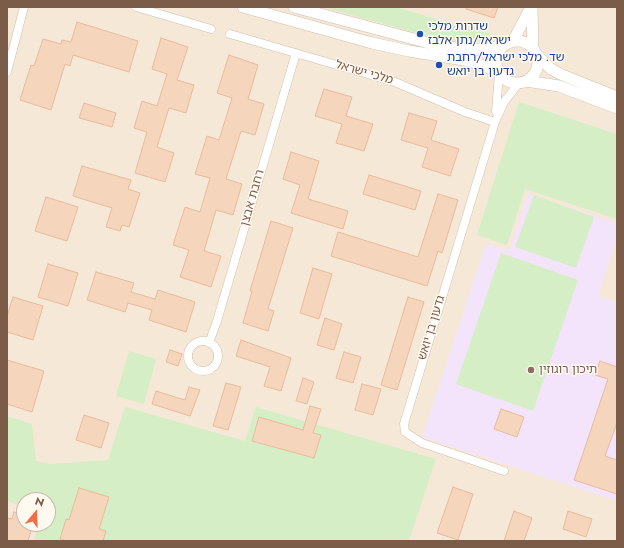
<!DOCTYPE html>
<html>
<head>
<meta charset="utf-8">
<style>
  body { margin:0 }
  #map { position:relative; width:624px; height:548px; overflow:hidden; background:#fef6e8; font-family:Jost,sans-serif }
  canvas { display:block }
  .frame { position:absolute; inset:0; border:8px solid #7b5c49; pointer-events:none }
  .north { position:absolute; left:16px; top:492px; width:40px; height:40px; box-sizing:border-box; background:#fff9f0; border:1px solid #cabaad; border-radius:50%; rotate:19deg; font-size:11px; font-weight:700; line-height:16px; text-align:center; color:#7b5c49 }
  .north::after { content:''; display:block; margin:auto; width:14px; height:18px; background:#f06e45; clip-path:polygon(50% 0,100% 100%,50% 72%,0 100%) }
</style>
</head>
<body>
<div id="map">
<canvas width="624" height="548"></canvas>
<div class="frame"></div>
<div class="north">N</div>
</div>
<script>
const g = document.querySelector('canvas').getContext('2d');
g.lineJoin = 'round';
function paint(path, color) {
  g.fillStyle = color;
  g.fill(path, 'evenodd');
}
function toPath(rows) {
  const path = new Path2D();
  for (const r of rows) {
    if (r.length === 3) {
      path.moveTo(r[0] + r[2], r[1]);
      path.arc(r[0], r[1], r[2], 0, 2 * Math.PI);
      continue;
    }
    path.moveTo(r[0], r[1]);
    for (let i = 2; i < r.length; i += 2) path.lineTo(r[i], r[i + 1]);
  }
  return path;
}
function trace(path, color, width, dash) {
  g.strokeStyle = color;
  g.lineWidth = width;
  g.lineCap = dash ? 'butt' : 'round';
  g.setLineDash(dash || []);
  g.stroke(path);
}
function write(font, color, halo, rows, align = 'center') {
  g.font = font + ' Jost,"Noto Sans Hebrew",sans-serif';
  g.lineWidth = 3;
  g.setLineDash([]);
  g.textBaseline = 'middle';
  g.strokeStyle = halo;
  g.fillStyle = color;
  for (const [text, x, y, turn = 0] of rows) {
    g.save();
    g.translate(x, y);
    g.rotate((+turn || 0) * Math.PI / 180);
    g.textAlign = isNaN(turn) ? turn : align;
    if (halo) g.strokeText(text, 0, 0);
    g.fillText(text, 0, 0);
    g.restore();
  }
}
const residential = toPath([
  [7,7,617,7,617,541,7,541],
  [24,500,48,500,48,524,24,524]
]);
const education = toPath([
  [528,194,617,223,617,238,598,296,617,302,617,501,422,437,486,244,509,251]
]);
const green = toPath([
  [323,7,395,7,490,34,480,41,466,43,442,40],
  [519,102,617,134,617,219,525,189,507,245,477,235],
  [534,195,594,217,576,268,515,247],
  [501,253,578,280,533,411,456,384],
  [129,351,156,359,144,404,116,396],
  [125,407,245,441,256,407,436,459,409,541,34,541,38,524,48,524,48,500,24,500,24,507,7,501,7,416,32,424,36,461,51,464,108,460]
]);
const building = toPath([
  [466,7,498,7,494,18,466,9,466,7],
  [77,22,138,41,129,72,73,55,70,66,65,64,51,110,20,100,31,65,34,66,43,39,61,44,62,40,71,42,77,22],
  [161,38,188,47,177,80,194,85,186,113,169,108,157,147,174,153,165,182,135,173,147,132,134,128,142,101,157,106,167,74,152,69,161,38],
  [229,55,258,65,248,99,264,104,255,135,241,131,226,179,242,184,233,215,216,210,204,251,221,256,211,287,180,277,189,250,173,245,185,207,200,212,210,178,195,174,207,136,219,140,232,98,217,93,229,55],
  [324,89,352,97,346,116,373,124,364,151,336,143,342,124,315,116,324,89],
  [84,103,116,113,112,127,79,118,84,103],
  [409,113,437,121,431,140,459,149,450,176,422,167,428,148,401,140,409,113],
  [291,152,319,161,308,199,348,211,343,229,291,213,300,185,283,179,291,152],
  [82,166,131,180,128,189,140,193,129,227,122,225,120,231,106,227,112,208,73,196,82,166],
  [369,175,421,191,415,210,363,194,369,175],
  [438,194,458,200,442,253,438,251,427,286,331,256,338,232,418,257,438,194],
  [46,197,78,207,67,241,35,231,46,197],
  [271,221,293,228,268,309,274,311,268,331,243,323,252,291,250,291,271,221],
  [48,264,78,273,68,306,38,297,48,264],
  [313,268,332,274,319,319,300,313,313,268],
  [96,272,134,283,131,292,155,299,158,290,195,302,186,332,149,320,152,310,128,303,125,312,87,300,96,272],
  [13,297,43,306,33,340,7,332,7,316,13,297],
  [408,297,424,302,397,390,381,385,408,297],
  [325,318,342,324,334,350,317,345,325,318],
  [241,340,291,358,281,391,264,386,270,367,236,356,241,340],
  [170,350,182,354,178,366,166,362,170,350],
  [344,352,361,357,353,383,336,378,344,352],
  [7,360,44,371,32,412,7,404,7,360],
  [600,361,617,367,617,423,605,456,617,460,617,494,574,480,608,379,595,375,600,361],
  [303,378,314,382,307,404,296,401,303,378],
  [226,383,241,387,228,430,213,426,226,383],
  [362,384,381,389,373,415,355,410,362,384],
  [189,387,200,390,190,416,152,404,156,391,185,400,189,387],
  [310,406,321,409,313,433,321,435,314,458,252,441,259,417,303,430,310,406],
  [501,409,524,417,517,437,494,429,501,409],
  [84,415,109,423,101,448,76,440,84,415],
  [453,487,473,494,458,540,437,533,453,487],
  [79,488,109,497,99,529,106,531,103,541,67,541,60,539,66,519,69,520,79,488],
  [514,511,532,518,524,541,504,541,514,511],
  [568,511,592,519,586,537,563,529,568,511],
  [14,512,24,515,24,524,33,524,28,541,7,541,7,518,12,519,14,512]
]);
const minor = toPath([
  [136,7,211,29],
  [230,34,395,82,465,112,495,122],
  [7,72,24,7],
  [496,111,499,74],
  [203,356,15],
  [209,343,217,321,296,53],
  [504,471,422,443,405,432,404,424,495,122,504,102,519,83]
]);
const tertiary = toPath([
  [243,7,372,43,409,51,470,61,497,71],
  [294,7,440,46,474,50,502,46],
  [532,7,533,49],
  [517,62,21],
  [513,41,530,9],
  [536,54,551,69,560,74,617,97],
  [526,81,559,86,617,108]
]);
const markers = [
  [420,34,4,"#1a4fb4"],
  [439,65,4,"#1a4fb4"],
  [531,370,4,"#8d6e63"]
];
const transitNames = [
  ["שדרות מלכי",428,27],
  ["ישראל/נתן אלבז",428,41],
  ["שד. מלכי ישראל/רחבת",447,58],
  ["גדעון בן יואש",447,72]
];
const streetNames = [
  ["מלכי ישראל",364,73,16],
  ["רחבת אבצן",253,198,-74],
  ["גדעון בן יואש",432,328,-73]
];
const educationNames = [
  ["תיכון רוגוזין",539,370]
];
paint(residential, '#f6e8d6');
paint(education, '#f3e4fb');
paint(green, '#d5eec5');
paint(building, '#f6d5bd');
trace(building, '#eabb9c', 1);
trace(minor, '#d2beac', 9);
trace(tertiary, '#d2beac', 12);
trace(minor, '#fff', 8);
trace(tertiary, '#fff', 11);
for (const [x, y, r, color] of markers) {
  const dot = new Path2D();
  dot.arc(x, y, r, 0, 2 * Math.PI);
  g.fillStyle = color;
  g.fill(dot);
  trace(dot, '#fff9f0', 1.5);
}
write('12px', '#164399', '#fff9f0', transitNames, 'left');
write('12px', '#7b5c49', '#fff9f0', streetNames);
write('12px', '#785e54', '#fff9f0', educationNames, 'left');
</script>
</body>
</html>
